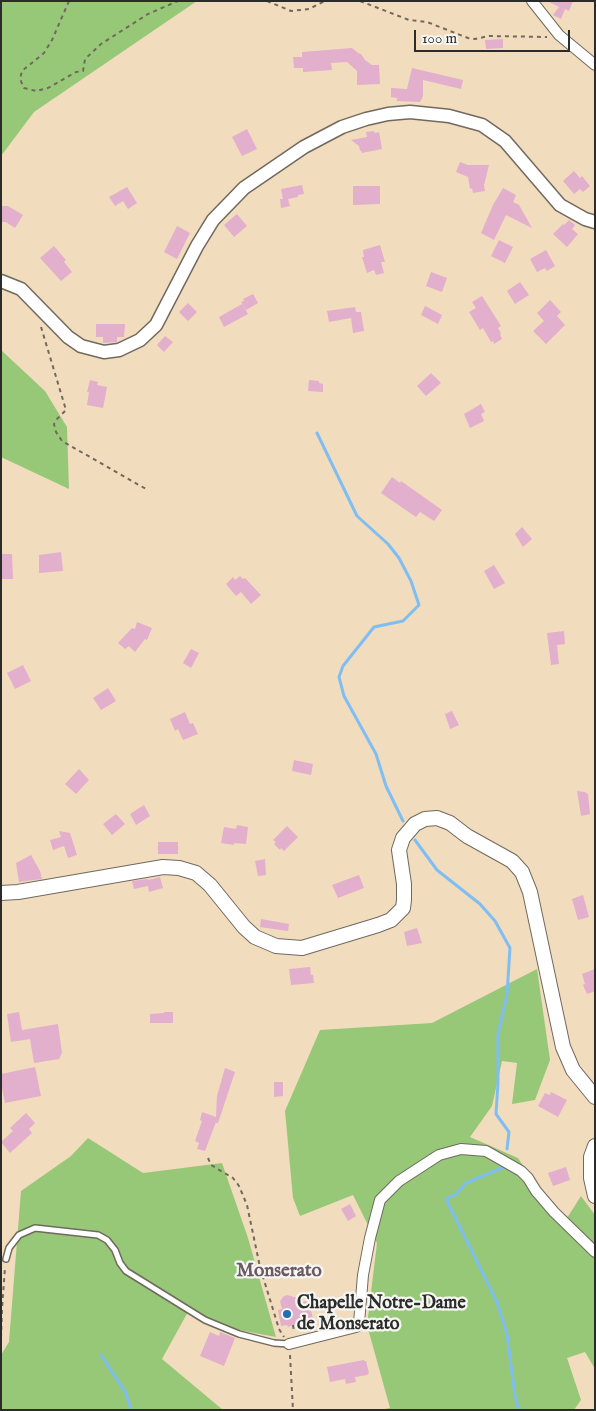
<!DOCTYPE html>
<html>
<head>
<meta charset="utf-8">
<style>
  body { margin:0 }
  #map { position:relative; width:596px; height:1411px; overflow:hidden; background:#f2dcbe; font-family:"IM FELL English",serif }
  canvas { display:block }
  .frame { position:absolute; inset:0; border:2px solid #2b2b2b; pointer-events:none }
  .scale { position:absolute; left:414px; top:30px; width:156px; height:22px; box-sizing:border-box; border:2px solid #2b2b2b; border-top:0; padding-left:6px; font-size:15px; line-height:18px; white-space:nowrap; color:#2b2b2b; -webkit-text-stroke:4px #f6f6f2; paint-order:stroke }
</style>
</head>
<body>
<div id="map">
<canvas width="596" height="1411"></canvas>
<div class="frame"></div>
<div class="scale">100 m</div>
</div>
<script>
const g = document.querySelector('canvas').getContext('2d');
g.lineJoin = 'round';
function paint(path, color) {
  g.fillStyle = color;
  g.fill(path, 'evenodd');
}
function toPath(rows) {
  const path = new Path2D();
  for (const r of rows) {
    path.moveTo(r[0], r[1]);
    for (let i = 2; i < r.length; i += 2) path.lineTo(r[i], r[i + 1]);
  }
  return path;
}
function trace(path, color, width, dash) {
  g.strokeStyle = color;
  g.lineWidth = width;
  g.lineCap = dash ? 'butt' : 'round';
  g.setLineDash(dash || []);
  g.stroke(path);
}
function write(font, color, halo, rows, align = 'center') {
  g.font = font + ' "IM FELL English",serif';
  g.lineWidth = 4.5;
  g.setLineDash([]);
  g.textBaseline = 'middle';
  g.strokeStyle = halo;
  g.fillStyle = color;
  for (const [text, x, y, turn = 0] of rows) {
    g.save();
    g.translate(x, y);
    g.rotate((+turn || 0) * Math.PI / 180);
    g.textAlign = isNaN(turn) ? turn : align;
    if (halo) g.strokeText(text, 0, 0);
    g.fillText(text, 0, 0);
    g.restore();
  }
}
const green = toPath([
  [1,1,197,1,34,112,1,156],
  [1,350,45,391,67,427,69,489,1,457],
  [537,969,550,1060,535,1100,512,1104,517,1063,502,1061,492,1106,470,1137,518,1158,539,1190,567,1218,581,1196,595,1215,595,1369,585,1352,567,1358,581,1400,574,1410,379,1410,390,1408,367,1325,377,1243,353,1195,300,1216,293,1198,285,1111,320,1030,432,1023],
  [88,1138,143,1173,222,1163,248,1238,276,1337,233,1329,189,1310,162,1359,223,1410,1,1410,1,1355,9,1342,21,1191,71,1156]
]);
const stream = toPath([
  [317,433,357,516,388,544,399,558,411,581,419,605,403,621,374,627,343,666,339,677,344,696,376,754,386,786,403,821],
  [415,840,437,870,480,904,495,921,510,948,507,995,498,1034,498,1083,496,1114,509,1132,507,1149],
  [504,1167,466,1183,456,1194,446,1199,497,1302,507,1334,515,1396,519,1410],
  [101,1355,126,1393,131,1410]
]);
const building = toPath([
  [547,1,573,1,569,11,565,9,561,19,553,15,559,7],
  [503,39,503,48,486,49,485,40],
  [352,48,358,53,361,54,365,60,372,65,379,65,380,84,357,85,357,71,347,62,331,63,332,70,303,72,303,68,294,68,293,57,302,57,302,52],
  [412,68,463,80,461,89,423,80,423,96,420,102,397,101,397,98,391,97,391,88,407,89],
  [247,129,257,149,242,156,232,137],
  [374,131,375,133,379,132,382,149,362,153,361,150,360,151,359,146,351,140,367,137,366,132],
  [460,162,468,165,489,165,484,185,485,191,473,193,472,188,470,189,468,177,456,172],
  [574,171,580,178,582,176,590,186,583,192,580,189,574,194,563,181],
  [302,185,304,194,298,195,298,197,288,199,290,206,281,208,280,199,283,199,281,189],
  [353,186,380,186,380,204,353,205],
  [127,187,137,203,128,209,123,201,115,206,109,197],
  [503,188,516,195,513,202,519,205,532,228,506,215,494,240,481,233,493,205],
  [1,206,8,206,23,215,15,228,6,222,1,222],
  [237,214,247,226,234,237,224,225],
  [569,220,575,225,572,229,578,234,567,247,553,234,563,224,564,225],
  [177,226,190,233,177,259,164,252],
  [499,240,513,247,505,263,491,256],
  [380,245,385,262,381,262,384,273,376,275,374,270,367,273,362,257,364,257,363,250],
  [54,246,66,260,64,262,72,272,61,281,40,258],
  [546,250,555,266,547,271,545,268,537,272,530,259],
  [431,272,447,278,442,292,426,286],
  [520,282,529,295,515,304,507,291],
  [253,294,258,303,246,310,241,302,244,301,243,299],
  [482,296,501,326,498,328,501,333,500,334,502,339,494,344,493,341,491,342,483,328,480,330,469,312,476,308,472,302],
  [550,300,561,312,557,316,565,325,546,344,533,331,544,321,537,313],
  [188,303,197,312,188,321,179,312],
  [242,304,248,314,224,327,219,317],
  [425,306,442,315,438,324,421,315],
  [355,307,356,312,361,312,364,331,353,333,351,318,329,322,327,311],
  [96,324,125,324,124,337,117,337,117,342,103,343,103,337,96,337],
  [165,336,173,342,164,352,157,345],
  [431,373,441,383,426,396,417,386],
  [90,380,98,382,97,385,107,387,103,408,87,405,89,392,87,392],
  [309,380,319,381,319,383,323,384,323,392,308,391],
  [481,404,485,412,481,414,484,421,470,428,464,414],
  [392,477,400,483,401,481,442,510,434,521,420,512,416,517,381,493],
  [522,527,532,539,523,547,515,534],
  [61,552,63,571,39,573,39,555],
  [1,554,12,554,13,579,1,579],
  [494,565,505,583,494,589,484,571],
  [240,576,243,579,245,578,261,595,251,604,241,592,236,596,226,584,233,577,235,580],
  [137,622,152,628,147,640,145,639,135,652,129,646,125,649,118,643,132,628,135,629],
  [564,631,565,644,557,645,559,664,551,665,547,633],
  [191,649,199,653,191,668,183,663],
  [23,665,31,681,15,689,7,673],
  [108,688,116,701,101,710,93,698],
  [452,711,459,725,450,729,445,714],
  [185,712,190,724,193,723,198,734,183,740,178,729,175,731,170,719],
  [294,760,313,764,311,775,292,771],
  [79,769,89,780,76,794,65,784],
  [577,791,585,792,588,794,590,814,581,816],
  [144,805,150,816,136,825,130,814],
  [116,814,125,824,112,835,103,824],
  [237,825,248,827,246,844,234,843,234,845,221,843,224,827,236,829],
  [287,826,298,837,284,851,281,848,280,850,274,844,276,842,273,840],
  [59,831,70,833,77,855,68,858,64,846,53,850,50,840,61,837],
  [158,842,178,842,178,854,158,854],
  [31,855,40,871,42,879,19,882,16,863],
  [265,859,266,875,258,876,255,861],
  [359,875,364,888,338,898,332,885],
  [160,877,163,888,149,892,148,886,134,889,132,881,148,879,148,880],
  [583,895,589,917,578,920,572,899],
  [261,919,289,924,288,931,260,927],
  [417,928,422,943,407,946,404,932],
  [310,967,311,975,313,975,314,983,291,985,289,969],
  [595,969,595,991,587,994,583,985,585,984,582,974],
  [19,1012,22,1030,58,1024,62,1053,59,1059,34,1063,30,1039,11,1042,7,1014],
  [164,1012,173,1012,173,1023,150,1023,150,1014,164,1013],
  [35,1067,41,1096,5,1103,1,1083,1,1074],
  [225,1068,235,1072,218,1123,216,1123,216,1122,205,1151,197,1149,199,1143,195,1141,202,1121,200,1120,202,1112,216,1117,217,1096],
  [274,1082,283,1082,283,1096,274,1097],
  [551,1092,567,1100,558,1117,538,1106,545,1093,550,1095],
  [26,1113,35,1123,29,1129,32,1133,10,1153,1,1142,13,1131,10,1128],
  [566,1167,570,1180,553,1186,548,1173],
  [350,1204,356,1216,348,1221,341,1209],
  [287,1295,294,1297,296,1297,299,1303,308,1301,313,1318,288,1327,287,1325,281,1326,278,1310,282,1309,280,1301,284,1296],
  [210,1332,219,1336,220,1332,235,1338,224,1366,200,1356],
  [364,1360,364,1361,366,1361,369,1373,367,1375,355,1377,356,1382,346,1384,345,1379,330,1382,327,1367]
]);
const path = toPath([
  [69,1,52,40,44,53,22,71,20,79,24,88,36,91,48,88,76,72,83,71,85,59,101,44,148,14,178,1],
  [267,1,291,11,309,9,325,1],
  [360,1,409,20,427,22,468,38,475,39,489,36,547,37],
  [41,327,66,410,57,419,54,424,56,432,62,441,146,489],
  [208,1158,211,1165,233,1178,239,1186,247,1205,260,1267,279,1329,284,1337],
  [293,1325,294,1332],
  [1,1338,2,1309,5,1267],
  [290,1355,293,1410]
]);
const service = toPath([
  [6,1259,9,1248,19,1235,35,1228,98,1235,107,1240,115,1250,120,1263,126,1271,205,1320,239,1334,274,1343,289,1344]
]);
const minor = toPath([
  [532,1,559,35,595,65],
  [289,1344,356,1327,359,1323,363,1275,370,1238,380,1200,399,1181,439,1155,461,1149,486,1151,521,1171,528,1178,536,1191,554,1212,595,1252]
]);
const tertiary = toPath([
  [1,281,21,289,68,337,81,346,104,352,119,350,140,340,156,325,197,246,213,220,244,188,304,147,342,127,366,119,388,114,410,112,449,116,482,125,505,141,560,205,585,219,595,222]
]);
const secondary = toPath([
  [1,893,18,892,163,867,179,868,196,873,210,885,244,927,255,937,276,946,302,948,378,925,391,920,403,908,404,900,404,884,399,850,403,838,415,824,425,819,437,818,450,823,467,836,512,861,522,872,530,892,563,1047,573,1070,595,1097],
  [595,1146,591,1157,591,1178,595,1196]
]);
const markers = [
  [287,1314,5,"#1f6fb2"]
];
const poiNames = [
  ["Chapelle Notre-Dame",297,1304],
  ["de Monserato",297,1325]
];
const neighbourhoodNames = [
  ["Monserato",279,1272]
];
paint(green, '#97c877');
trace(stream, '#7fbef3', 3);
paint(building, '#e2afcc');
trace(service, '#71695e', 8);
trace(minor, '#71695e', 12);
trace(tertiary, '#71695e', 15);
trace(secondary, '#71695e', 16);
trace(path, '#71695e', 2, [4, 4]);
trace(service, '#fff', 5);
trace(minor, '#fff', 10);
trace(tertiary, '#fff', 12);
trace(secondary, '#fff', 14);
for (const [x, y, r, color] of markers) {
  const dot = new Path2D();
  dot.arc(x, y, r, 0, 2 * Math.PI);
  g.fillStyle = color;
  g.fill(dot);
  trace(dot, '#f6f6f2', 2);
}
write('bold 18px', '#2b2b2b', '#f6f6f2', poiNames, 'left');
write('bold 19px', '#6b5963', '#f6f6f2', neighbourhoodNames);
</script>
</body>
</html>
